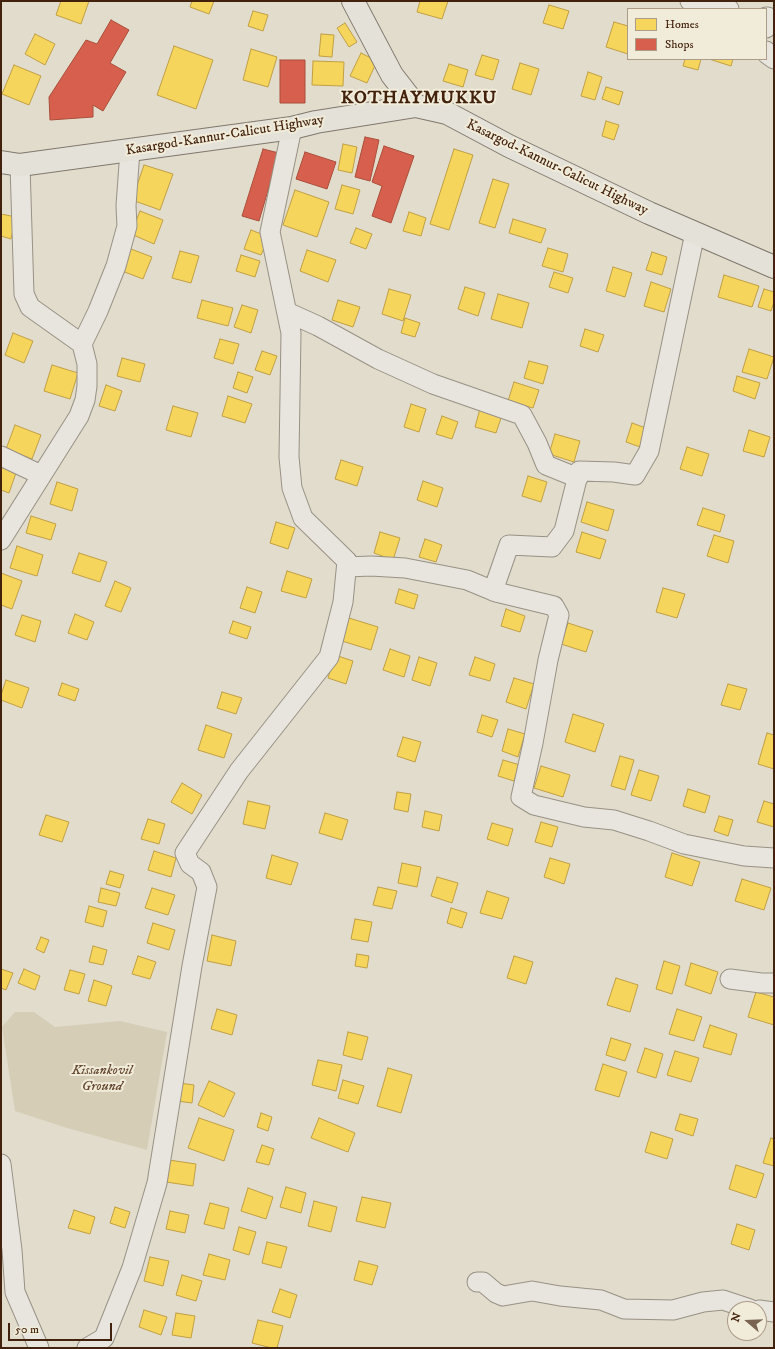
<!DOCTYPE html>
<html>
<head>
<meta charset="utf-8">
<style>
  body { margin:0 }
  #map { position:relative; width:775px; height:1349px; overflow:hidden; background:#e1dccc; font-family:"IM FELL DW Pica",serif }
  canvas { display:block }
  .frame { position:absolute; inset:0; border:2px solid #43220d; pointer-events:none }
  .legend { position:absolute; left:627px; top:8px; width:140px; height:52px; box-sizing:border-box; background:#f1ecd9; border:1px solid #ab9b87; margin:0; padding:5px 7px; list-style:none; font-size:12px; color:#43220d }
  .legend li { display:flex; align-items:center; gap:8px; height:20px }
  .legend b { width:20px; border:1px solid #ab9b87 }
  .north { position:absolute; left:727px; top:1301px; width:40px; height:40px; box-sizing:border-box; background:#f1ecd9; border:1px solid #ab9b87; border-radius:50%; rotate:289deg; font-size:11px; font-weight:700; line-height:16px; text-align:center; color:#43220d }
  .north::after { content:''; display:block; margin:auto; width:14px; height:18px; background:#7a6350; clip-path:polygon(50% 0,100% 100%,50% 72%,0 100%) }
  .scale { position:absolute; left:8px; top:1323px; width:104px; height:18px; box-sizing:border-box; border:2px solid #43220d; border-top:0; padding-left:5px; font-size:12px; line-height:14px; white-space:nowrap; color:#43220d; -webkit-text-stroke:3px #f1ecd9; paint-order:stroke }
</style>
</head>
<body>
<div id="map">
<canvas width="775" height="1349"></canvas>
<div class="frame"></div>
<ul class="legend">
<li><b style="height:11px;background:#f6d55c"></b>Homes</li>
<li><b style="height:11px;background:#d6604d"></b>Shops</li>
</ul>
<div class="north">N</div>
<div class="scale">50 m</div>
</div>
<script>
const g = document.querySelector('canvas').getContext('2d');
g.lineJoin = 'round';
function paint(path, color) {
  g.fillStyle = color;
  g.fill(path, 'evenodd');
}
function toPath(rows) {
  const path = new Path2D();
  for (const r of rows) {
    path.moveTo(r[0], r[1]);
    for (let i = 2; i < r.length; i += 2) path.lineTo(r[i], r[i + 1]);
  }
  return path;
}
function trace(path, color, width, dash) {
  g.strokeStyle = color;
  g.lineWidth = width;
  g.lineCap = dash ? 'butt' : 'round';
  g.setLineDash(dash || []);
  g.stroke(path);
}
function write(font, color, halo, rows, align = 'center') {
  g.font = font + ' "IM FELL DW Pica",serif';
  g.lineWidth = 4;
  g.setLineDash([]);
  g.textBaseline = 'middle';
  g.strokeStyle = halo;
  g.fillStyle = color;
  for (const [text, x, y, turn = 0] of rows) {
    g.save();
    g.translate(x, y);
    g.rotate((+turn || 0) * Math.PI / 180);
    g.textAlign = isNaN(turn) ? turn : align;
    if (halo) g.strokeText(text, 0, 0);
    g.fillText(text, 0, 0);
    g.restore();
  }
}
const green = toPath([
  [15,1012,34,1012,55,1027,120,1021,167,1032,147,1150,67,1128,15,1111,2,1027]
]);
const homes = toPath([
  [61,1,89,1,81,24,56,15,61,1],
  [192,1,214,1,209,14,190,7,192,1],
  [420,1,448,1,442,19,417,12,420,1],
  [549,5,569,11,563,29,543,23,549,5],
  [253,11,268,15,263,31,248,26,253,11],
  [614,22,628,26,628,54,606,47,614,22],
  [345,23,357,42,349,47,337,28,345,23],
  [35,34,55,44,45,65,25,54,35,34],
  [321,34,334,35,332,57,319,56,321,34],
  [174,46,213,60,196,109,157,95,174,46],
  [251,49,277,57,268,87,243,80,251,49],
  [361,53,377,61,367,83,350,76,361,53],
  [482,55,499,60,493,80,475,75,482,55],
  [685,59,701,59,698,70,683,66,685,59],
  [709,59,733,59,731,66,709,59],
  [313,61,344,62,343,86,312,85,313,61],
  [520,63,539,69,531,95,512,89,520,63],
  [449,64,468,70,463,87,443,81,449,64],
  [14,65,41,76,29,105,2,94,14,65],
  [588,72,602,77,595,100,581,96,588,72],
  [606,87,623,92,619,105,602,99,606,87],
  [606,121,619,125,614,140,602,136,606,121],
  [343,144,357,147,352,173,338,170,343,144],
  [454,149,473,155,449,230,430,224,454,149],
  [144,165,173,174,160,210,132,200,144,165],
  [493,179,509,184,495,228,479,223,493,179],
  [342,185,360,190,353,214,335,209,342,185],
  [295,190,329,202,317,237,283,225,295,190],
  [140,211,163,220,154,244,131,234,140,211],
  [409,212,426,218,421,236,403,231,409,212],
  [1,214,16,217,11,239,1,236,1,214],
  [513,219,546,229,541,243,509,233,513,219],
  [356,228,372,234,366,249,350,243,356,228],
  [251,230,269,237,261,255,244,249,251,230],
  [548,248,568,254,563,272,542,266,548,248],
  [131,249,152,257,143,279,122,271,131,249],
  [307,250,336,260,328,282,300,271,307,250],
  [180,251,199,256,191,283,172,278,180,251],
  [652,252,667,257,662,275,646,270,652,252],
  [241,255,260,261,255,277,236,271,241,255],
  [613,267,632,273,625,297,606,291,613,267],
  [554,272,573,278,568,293,549,287,554,272],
  [724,275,759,286,752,307,718,297,724,275],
  [651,282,671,289,664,312,644,306,651,282],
  [465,287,485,293,478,316,458,309,465,287],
  [389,289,411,295,403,321,382,314,389,289],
  [764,289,774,292,774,302,771,311,758,307,764,289],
  [498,294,529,303,522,328,491,319,498,294],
  [202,300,233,308,228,326,197,318,202,300],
  [338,300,360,307,353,327,332,320,338,300],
  [242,305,258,310,251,333,234,327,242,305],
  [405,318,420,323,415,337,401,333,405,318],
  [585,329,604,335,598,352,580,346,585,329],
  [13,333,33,341,24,363,5,355,13,333],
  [220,339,239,344,233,364,214,358,220,339],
  [749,349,774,357,767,379,742,372,749,349],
  [262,351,277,356,270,375,255,370,262,351],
  [122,358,145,364,140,382,117,376,122,358],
  [529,361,548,366,543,384,524,378,529,361],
  [52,365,78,373,70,399,44,391,52,365],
  [238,372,253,377,247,393,233,388,238,372],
  [737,376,760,383,755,399,733,391,737,376],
  [514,382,539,390,533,408,508,401,514,382],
  [106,385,122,391,115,411,99,406,106,385],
  [228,396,252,404,245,423,222,416,228,396],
  [411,404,426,409,419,432,404,427,411,404],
  [481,405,503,412,496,433,475,427,481,405],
  [173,406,198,413,191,437,166,430,173,406],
  [442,416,458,422,452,439,436,434,442,416],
  [632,423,646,428,640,447,626,442,632,423],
  [15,425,41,435,32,459,6,449,15,425],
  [749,430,770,437,764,457,743,451,749,430],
  [555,434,580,441,574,462,549,454,555,434],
  [687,447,709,454,702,476,680,469,687,447],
  [341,460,363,467,357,486,335,479,341,460],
  [1,465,17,470,9,493,1,490,1,465],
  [528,476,547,482,541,502,522,496,528,476],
  [423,481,443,488,437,507,417,500,423,481],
  [57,482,78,489,72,511,50,504,57,482],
  [587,502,614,510,608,531,581,522,587,502],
  [703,508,725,515,720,532,697,525,703,508],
  [31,516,56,524,51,540,26,533,31,516],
  [276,522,295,528,288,549,270,543,276,522],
  [380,532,400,538,393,560,374,553,380,532],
  [582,532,606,540,600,559,576,552,582,532],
  [714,535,734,541,728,563,707,556,714,535],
  [425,539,442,545,436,562,419,557,425,539],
  [17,546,43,555,37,576,10,568,17,546],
  [79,553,107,562,100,582,72,573,79,553],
  [287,571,312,579,306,598,281,591,287,571],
  [1,573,22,581,12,609,1,605,1,573],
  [115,581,131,588,121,612,105,606,115,581],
  [247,587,262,592,255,613,240,608,247,587],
  [663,588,685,594,677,618,656,612,663,588],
  [399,589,418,595,414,609,395,603,399,589],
  [506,609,525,616,520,632,501,626,506,609],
  [75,614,94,622,87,640,68,633,75,614],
  [22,615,41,621,35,642,15,635,22,615],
  [349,618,378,627,371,650,342,641,349,618],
  [233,621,251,627,247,639,229,633,233,621],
  [568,623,593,631,586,652,561,644,568,623],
  [390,649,410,656,404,677,383,670,390,649],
  [335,655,353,661,346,684,328,678,335,655],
  [419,657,437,663,430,686,412,680,419,657],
  [475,657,495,664,490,681,469,675,475,657],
  [514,678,534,684,526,709,506,702,514,678],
  [6,680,29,688,22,708,1,700,1,695,6,680],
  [62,683,79,689,75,701,58,695,62,683],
  [728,684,747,689,740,710,721,705,728,684],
  [222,692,242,698,236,714,217,708,222,692],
  [573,714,604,724,595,752,565,742,573,714],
  [482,715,498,720,492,737,477,732,482,715],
  [206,725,232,734,224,758,198,750,206,725],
  [508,729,525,734,518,757,502,751,508,729],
  [767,733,774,735,774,769,758,764,767,733],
  [403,737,421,742,415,762,397,756,403,737],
  [620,756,634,760,625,790,611,786,620,756],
  [503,760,520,765,514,781,498,776,503,760],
  [541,766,570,775,563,797,534,788,541,766],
  [639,770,659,776,651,801,631,795,639,770],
  [182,783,202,795,192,814,171,802,182,783],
  [688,789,710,796,705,813,683,806,688,789],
  [397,792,411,794,408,812,394,809,397,792],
  [248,801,270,806,265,829,243,824,248,801],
  [764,801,774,804,774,827,757,822,764,801],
  [425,811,442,815,439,831,422,827,425,811],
  [325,813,348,820,342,840,319,833,325,813],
  [46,815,69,822,62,842,39,835,46,815],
  [719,816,733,820,728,836,714,831,719,816],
  [148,819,165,824,159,844,141,839,148,819],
  [541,822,558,827,552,847,535,842,541,822],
  [492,823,513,829,508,846,487,839,492,823],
  [154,851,176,858,171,877,148,870,154,851],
  [672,853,700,862,692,886,665,877,672,853],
  [272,855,298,863,291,885,266,878,272,855],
  [550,858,570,864,564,884,544,877,550,858],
  [402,863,421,867,417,887,398,883,402,863],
  [110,871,124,875,120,888,106,884,110,871],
  [437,877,458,883,452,903,431,896,437,877],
  [742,879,771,888,764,910,735,901,742,879],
  [378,887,397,891,392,909,373,905,378,887],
  [101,888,120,893,116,906,98,902,101,888],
  [152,888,175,895,168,915,145,908,152,888],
  [487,891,509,898,502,919,480,913,487,891],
  [89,906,107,911,103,927,85,922,89,906],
  [451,908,467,913,462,928,447,923,451,908],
  [355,919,372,922,368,942,351,939,355,919],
  [153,923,175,930,169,950,147,943,153,923],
  [212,935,236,941,231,966,207,961,212,935],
  [41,937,49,940,44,953,36,949,41,937],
  [93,946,107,950,103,965,89,962,93,946],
  [357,954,369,956,367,968,355,966,357,954],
  [138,956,156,962,150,979,132,974,138,956],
  [514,956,533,962,526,984,507,978,514,956],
  [664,961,680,966,672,994,656,989,664,961],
  [691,963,718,972,711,994,685,985,691,963],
  [1,969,13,973,6,990,1,988,1,969],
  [24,969,40,976,35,990,18,983,24,969],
  [70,970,85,974,79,994,64,990,70,970],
  [616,978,638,985,630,1012,607,1005,616,978],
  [94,980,112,986,106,1006,88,1001,94,980],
  [756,992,774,997,774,1025,748,1017,756,992],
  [217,1009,237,1015,232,1035,211,1029,217,1009],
  [677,1009,702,1017,694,1041,669,1034,677,1009],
  [710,1025,737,1034,731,1055,703,1047,710,1025],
  [348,1032,368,1037,362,1060,343,1055,348,1032],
  [611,1038,631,1044,625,1061,606,1055,611,1038],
  [645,1048,663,1054,656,1078,637,1072,645,1048],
  [675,1051,699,1058,691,1082,667,1075,675,1051],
  [318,1060,342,1065,336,1091,312,1085,318,1060],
  [603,1064,627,1072,619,1097,595,1090,603,1064],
  [388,1068,412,1075,401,1113,377,1106,388,1068],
  [343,1080,364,1086,358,1104,338,1098,343,1080],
  [209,1081,235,1093,224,1117,198,1105,209,1081],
  [179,1083,194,1085,192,1103,177,1101,179,1083],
  [261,1113,272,1117,268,1131,257,1127,261,1113],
  [680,1114,698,1119,693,1136,675,1130,680,1114],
  [199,1118,234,1130,224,1161,188,1148,199,1118],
  [319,1118,355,1133,348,1152,311,1138,319,1118],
  [651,1132,673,1139,667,1159,645,1152,651,1132],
  [771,1138,774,1139,774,1166,763,1163,771,1138],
  [262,1145,274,1149,269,1165,256,1162,262,1145],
  [169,1160,196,1164,193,1186,166,1182,169,1160],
  [736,1165,764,1174,756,1198,729,1189,736,1165],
  [286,1187,306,1193,301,1213,280,1207,286,1187],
  [248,1188,273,1197,266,1219,241,1211,248,1188],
  [362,1197,391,1203,385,1228,356,1221,362,1197],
  [314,1201,337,1207,331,1232,308,1226,314,1201],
  [210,1203,229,1208,224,1229,204,1224,210,1203],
  [115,1207,130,1212,125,1228,110,1223,115,1207],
  [74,1210,95,1217,90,1234,68,1228,74,1210],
  [170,1211,189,1215,185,1233,166,1229,170,1211],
  [737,1224,755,1230,749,1250,731,1244,737,1224],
  [239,1227,256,1232,249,1255,233,1250,239,1227],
  [267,1242,287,1247,281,1268,262,1263,267,1242],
  [209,1254,230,1260,225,1280,203,1275,209,1254],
  [150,1257,169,1261,163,1286,144,1281,150,1257],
  [359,1261,378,1266,372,1285,354,1280,359,1261],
  [182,1275,202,1281,196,1301,176,1295,182,1275],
  [280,1289,297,1295,290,1318,272,1312,280,1289],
  [144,1310,167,1317,161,1335,139,1327,144,1310],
  [176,1313,195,1316,191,1338,172,1335,176,1313],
  [258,1320,283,1326,277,1348,272,1348,252,1343,258,1320]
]);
const shops = toPath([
  [111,20,129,30,110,63,126,72,103,111,93,105,93,117,50,120,49,97,86,40,97,44,111,20],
  [280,60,305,60,305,103,280,103,280,60],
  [365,137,379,140,370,181,355,177,365,137],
  [384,146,414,156,391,223,372,216,382,186,372,182,384,146],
  [263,149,279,153,259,221,242,216,263,149],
  [305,152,336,162,327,189,296,179,305,152]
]);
const minor = toPath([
  [690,1,729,9],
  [766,17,768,17,766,28],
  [766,51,767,54,774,59],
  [287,312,318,326,378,359,433,384,522,415,537,443,546,465,578,478],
  [82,344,98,311,116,266,127,226,126,206,130,150],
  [1,456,41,475],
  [1,540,79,416,85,400,87,386,87,364,82,344,30,307,24,294,20,165],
  [347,567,371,566,405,568,467,580,496,592,554,606,559,615,548,660,533,743,521,797,534,805,584,817,614,820,649,831,684,844,744,856,774,858],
  [493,591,509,545,552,547,564,531,579,471,614,472,635,475,649,451,695,233],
  [730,979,761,983,774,983],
  [1,1164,12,1250,15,1292,39,1348],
  [477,1282,483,1282,496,1293,503,1296,532,1291,560,1296,601,1300,624,1309,673,1310,703,1302,723,1300,750,1309],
  [759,1310,774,1312],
  [87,1348,104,1338,132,1268,157,1183,192,966,207,887,201,872,190,864,185,853,239,771,329,657,343,602,347,561,303,518,292,488,289,457,291,333,270,232,292,128]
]);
const major = toPath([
  [353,1,392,75,416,106]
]);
const highway = toPath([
  [1,162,20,165,130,150,292,128,316,122,416,106,447,113,509,146,649,213,774,267]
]);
const streetNames = [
  ["Kasargod-Kannur-Calicut Highway",225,136,-9],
  ["Kasargod-Kannur-Calicut Highway",557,168,26]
];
const parkNames = [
  ["Kissankovil",102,1071],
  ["Ground",102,1087]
];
const districtNames = [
  ["KOTHAYMUKKU",419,99]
];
paint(green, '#d6cdb7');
paint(homes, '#f6d55c');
trace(homes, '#c09f44', 1);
paint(shops, '#d6604d');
trace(shops, '#aa4d3a', 1);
trace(minor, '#989185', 21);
trace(major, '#80786d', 24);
trace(highway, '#80786d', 24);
trace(minor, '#e8e5de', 19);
trace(major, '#e4e1d8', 22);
trace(highway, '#e4e1d8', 22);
write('14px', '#43220d', '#f1ecd9', streetNames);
write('italic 14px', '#664a33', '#f1ecd9', parkNames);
g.letterSpacing = '1px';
write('bold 18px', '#43220d', '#f1ecd9', districtNames);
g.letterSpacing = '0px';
</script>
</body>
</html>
